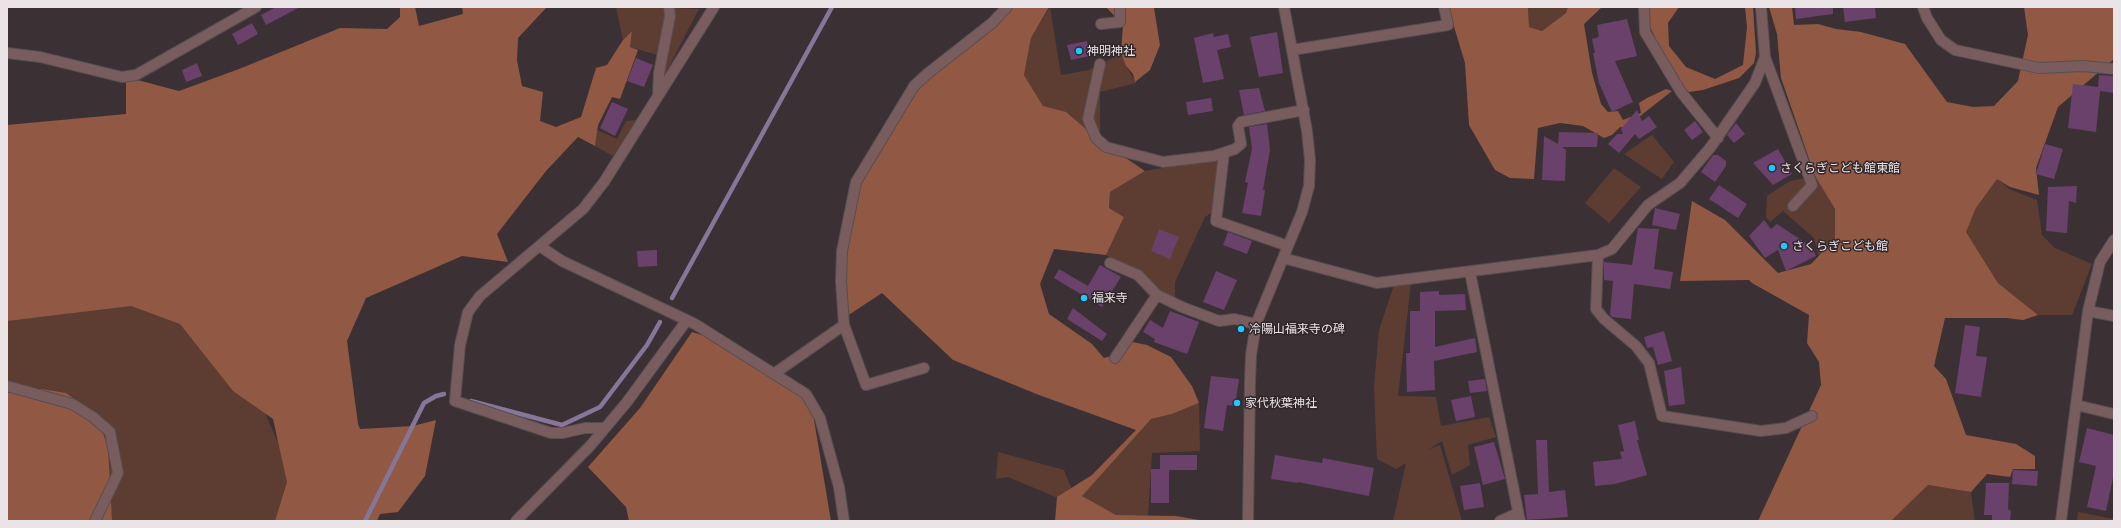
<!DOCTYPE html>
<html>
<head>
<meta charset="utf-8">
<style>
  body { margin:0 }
  #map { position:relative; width:2121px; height:528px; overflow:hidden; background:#3b3135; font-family:Commissioner,sans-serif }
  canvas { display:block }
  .frame { position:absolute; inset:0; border:8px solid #ebe4e7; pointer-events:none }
</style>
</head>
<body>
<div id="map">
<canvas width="2121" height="528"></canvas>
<div class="frame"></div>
</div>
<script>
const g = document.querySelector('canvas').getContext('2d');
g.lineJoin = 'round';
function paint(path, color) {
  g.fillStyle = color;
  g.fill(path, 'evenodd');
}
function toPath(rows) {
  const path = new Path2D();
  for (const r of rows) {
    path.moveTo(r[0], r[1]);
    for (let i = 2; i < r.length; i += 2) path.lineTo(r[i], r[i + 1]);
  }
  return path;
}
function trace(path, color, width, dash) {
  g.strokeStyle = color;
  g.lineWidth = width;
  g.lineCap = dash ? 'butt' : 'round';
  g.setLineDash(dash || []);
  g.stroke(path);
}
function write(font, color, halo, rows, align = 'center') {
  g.font = font + ' Commissioner,"Noto Sans JP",sans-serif';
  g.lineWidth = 3;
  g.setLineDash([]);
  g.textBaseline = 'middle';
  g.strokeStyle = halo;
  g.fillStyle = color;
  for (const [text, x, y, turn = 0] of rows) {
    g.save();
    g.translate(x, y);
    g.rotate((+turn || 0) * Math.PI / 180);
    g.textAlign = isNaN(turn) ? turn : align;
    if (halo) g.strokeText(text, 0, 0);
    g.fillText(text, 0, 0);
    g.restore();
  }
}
const green = toPath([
  [616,7,666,7,664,30,657,55,630,47,632,31,623,40],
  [1050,7,1061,75,1089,70,1122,53,1126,66,1136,83,1100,92,1100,130,1095,136,1043,106,1024,75,1031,38],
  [1528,7,1568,7,1566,13,1542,31,1529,27],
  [674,8,699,9,663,78,669,43],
  [636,120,613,156,595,146,597,130,617,139,626,121],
  [1652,135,1674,162,1662,179,1624,154],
  [1205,161,1219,161,1211,213,1205,217,1175,282,1175,297,1160,292,1138,272,1106,255,1124,217,1109,208,1110,192,1145,171],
  [1614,168,1641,187,1609,223,1585,203],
  [1815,176,1835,209,1835,239,1819,256,1814,238,1783,211,1770,222,1766,217,1767,196,1790,181],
  [1997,178,2009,189,2037,200,2042,235,2055,248,2092,264,2072,315,2038,315,1998,283,1966,232,1976,208],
  [7,258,212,294,313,521,7,521],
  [1411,283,1398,396,1436,397,1441,426,1489,417,1496,437,1468,445,1470,465,1452,475,1442,441,1428,450,1440,445,1462,521,1393,521,1406,463,1396,469,1377,459,1374,386,1379,330,1394,285],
  [1199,403,1200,451,1152,453,1148,516,1115,515,1082,496,1092,475,1135,432,1151,419,1172,414],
  [998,452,1064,470,1072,490,1065,501,1008,477,996,479],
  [1928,485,1971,492,1975,521,1891,521],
  [2078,512,2114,519,2114,521,2077,521]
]);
const forest = toPath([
  [400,7,415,7,419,26,463,14,462,7,547,7,518,38,517,60,522,86,543,92,540,121,556,127,581,117,596,68,607,65,623,40,632,31,630,47,638,50,620,99,612,97,598,125,595,146,578,137,546,171,497,234,508,262,462,256,366,298,347,341,358,424,360,429,413,426,436,420,425,476,398,512,380,514,377,521,275,521,287,482,273,419,233,391,180,324,131,306,7,321,7,125,126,114,126,77,179,91,239,69,340,28,387,29,400,17],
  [1007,7,1049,7,1031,38,1024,75,1043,106,1066,112,1095,137,1145,171,1110,192,1109,208,1124,217,1106,255,1054,249,1040,284,1049,314,1092,344,1104,358,1111,356,1127,341,1147,345,1171,357,1192,386,1199,403,1172,414,1151,419,1082,496,1116,515,1176,516,1205,521,1055,521,1057,497,1092,475,1136,430,1039,395,953,360,882,293,847,316,845,235,856,182,922,78],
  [1106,7,1154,8,1160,45,1150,70,1135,82,1133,74,1126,66,1121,53,1123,25],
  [1448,7,1528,7,1529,27,1542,31,1566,13,1568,7,1602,7,1584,24,1592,73,1601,104,1608,112,1618,111,1623,120,1641,113,1639,103,1647,98,1666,89,1672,91,1625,128,1620,127,1612,135,1604,138,1583,126,1560,123,1538,128,1534,179,1510,178,1495,170,1469,125,1465,63],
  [1649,7,1679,7,1668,23,1669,46,1686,67,1715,79,1743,65,1747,27,1745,7,1753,7,1756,53,1754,63,1739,78,1703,90,1689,92,1677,82,1660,56,1655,37,1648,24],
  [1769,7,1792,7,1794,25,1818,24,1836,29,1861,32,1905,44,1947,102,1973,107,1994,106,2018,81,2028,35,2024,7,2114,7,2114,59,2058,107,2036,168,2039,195,2010,187,1997,179,1976,208,1966,232,1998,283,2038,315,2023,320,2006,318,1945,318,1934,366,1946,379,1966,435,2016,444,2035,456,2035,469,2013,469,2010,477,1987,474,1971,492,1928,485,1891,521,1758,521,1821,385,1819,362,1807,343,1809,315,1752,283,1749,280,1680,281,1692,201,1725,220,1778,273,1811,264,1835,239,1835,209,1815,176,1781,78,1777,34],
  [692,332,725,342,811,402,831,521,629,521,626,507,588,467,640,408],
  [42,389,66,393,97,415,108,448,112,521,7,521,7,393]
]);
const stream = toPath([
  [672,298,832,7],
  [471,401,562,425,600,407,647,345,660,322],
  [365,521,424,403,436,396,444,394]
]);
const building = toPath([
  [276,7,300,7,266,25,261,15],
  [1795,7,1833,7,1833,14,1796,19],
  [1843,7,1875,7,1876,18,1845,22],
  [1627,19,1637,56,1615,61,1633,102,1612,112,1599,83,1593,53,1595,53,1592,39,1599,37,1597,25],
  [252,23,258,34,238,45,232,34],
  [1277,32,1283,73,1259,77,1250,37],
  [1213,33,1214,37,1228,34,1231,47,1217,50,1224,79,1203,83,1194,38],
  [1087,41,1090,56,1071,60,1067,45],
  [636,58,653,65,644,87,627,81],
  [197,63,202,76,186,82,182,70],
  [2099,75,2114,76,2114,93,2100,91,2096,132,2068,128,2073,84,2098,87],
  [1259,88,1265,111,1244,115,1239,90],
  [1211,98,1213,111,1188,115,1186,102],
  [612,102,628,109,615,136,600,128],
  [1637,110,1642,121,1649,116,1657,127,1639,139,1635,134,1619,153,1608,144,1617,134,1623,134,1621,129],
  [1695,121,1703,132,1692,140,1684,130],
  [1736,123,1745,134,1734,143,1727,135],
  [1267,124,1270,150,1263,190,1265,190,1261,216,1242,213,1248,183,1245,182,1252,149,1249,127],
  [1559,132,1598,133,1597,147,1562,147,1566,150,1565,181,1542,180,1544,136,1558,144],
  [2045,144,2063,149,2054,179,2036,174],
  [1778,149,1792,174,1773,185,1753,163],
  [1713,155,1718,155,1726,161,1726,166,1715,182,1701,172],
  [1719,185,1747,204,1738,218,1709,199],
  [2077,186,2076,203,2069,201,2067,233,2046,231,2048,187],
  [1655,208,1680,214,1676,230,1652,225],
  [1764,220,1771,229,1777,224,1812,247,1816,256,1786,271,1778,250,1765,258,1749,236],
  [1638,228,1659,229,1654,269,1673,272,1670,289,1634,284,1631,319,1612,317,1610,315,1613,281,1604,280,1604,262,1632,265],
  [1159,229,1179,237,1170,259,1151,251],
  [1228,232,1252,241,1247,254,1223,245],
  [657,250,657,266,638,267,637,251],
  [1100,265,1121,277,1102,307,1054,278,1059,269,1088,286],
  [1216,271,1237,280,1224,310,1203,302],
  [1439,291,1439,295,1465,294,1466,310,1435,311,1435,347,1475,338,1477,352,1434,361,1435,390,1407,392,1406,353,1410,353,1410,311,1420,311,1420,292],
  [1073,308,1107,334,1102,341,1067,319],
  [1170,311,1199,322,1187,354,1154,342,1155,339,1143,332,1150,320,1163,328],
  [1965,325,1980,327,1976,356,1987,357,1981,397,1955,393],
  [1664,331,1672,361,1658,365,1653,347,1647,348,1644,337],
  [1681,367,1685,404,1669,406,1664,371],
  [1211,376,1239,379,1235,406,1227,405,1223,431,1204,428],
  [1485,379,1487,391,1470,393,1468,381],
  [1471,396,1475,417,1456,421,1451,400],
  [1635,421,1639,440,1637,440,1647,475,1615,484,1595,486,1593,462,1622,459,1620,452,1624,451,1618,425],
  [2087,428,2114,435,2114,473,2106,511,2087,507,2096,466,2079,462],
  [1536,440,1547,440,1549,492,1565,490,1568,517,1527,520,1524,495,1538,494],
  [1494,442,1505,479,1483,485,1474,447],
  [1160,455,1197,455,1197,470,1169,470,1169,503,1151,503,1151,469,1160,469],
  [1275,455,1322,463,1323,458,1374,468,1369,496,1298,482,1298,483,1271,479],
  [2013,470,2038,471,2037,486,2012,484],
  [1480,483,1484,507,1464,510,1460,486],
  [1986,483,2009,483,2008,509,2011,511,2010,521,1992,521,1992,515,1984,515]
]);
const minor = toPath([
  [1644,7,1645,32,1681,92,1718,138],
  [1923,7,1927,18,1941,40,1955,50,2039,68,2083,66,2114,69],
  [1101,24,1120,22,1120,7],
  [1292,50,1448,25,1444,7],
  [7,53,40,57,122,77,136,75,256,7],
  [1765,57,1812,185,1793,206],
  [1100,64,1088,119,1096,138,1106,147,1163,162,1214,156,1235,149,1241,144,1238,126,1241,122,1304,110],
  [658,96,659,73,670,16,669,7],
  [1224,153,1216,221,1288,246],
  [541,247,562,261,695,324,806,394,820,418,839,487,844,521],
  [1598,255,1596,309,1604,319,1636,346,1649,363,1662,416,1761,431,1786,428,1812,416],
  [1283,258,1377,283,1598,255,1612,249,1648,205,1680,183,1710,148,1755,83,1765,57,1761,7],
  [1110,263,1138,275,1157,295,1182,307,1219,321,1235,319,1256,324],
  [1470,272,1520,521],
  [2088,311,2114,316],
  [1115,358,1157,295],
  [924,368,866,385,844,325,841,281,842,251,856,182,914,86,927,74,992,23,1007,7],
  [775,373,844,325],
  [7,386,72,404,93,417,110,432,118,473,95,521],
  [2076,405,2114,414],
  [605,428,585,428,563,433,551,433,455,401,460,345,468,312,480,296,583,209,604,182,714,7],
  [516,521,590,446,627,402,687,320],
  [1248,521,1250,382,1251,355,1256,324,1302,212,1309,186,1310,160,1307,131,1284,7],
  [1500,521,1518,513],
  [2061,521,2088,311,2100,262,2114,240]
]);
const markers = [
  [1079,51,4,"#1ec9fd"],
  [1772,168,4,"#1ec9fd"],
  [1784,246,4,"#1ec9fd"],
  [1084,298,4,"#1ec9fd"],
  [1241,329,4,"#1ec9fd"],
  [1237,403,4,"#1ec9fd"]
];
const poiNames = [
  ["神明神社",1087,51],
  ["さくらぎこども館東館",1780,168],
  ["さくらぎこども館",1792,246],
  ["福来寺",1092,298],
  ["冷陽山福来寺の碑",1249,329],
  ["家代秋葉神社",1245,403]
];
paint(green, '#5d3d31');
paint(forest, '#915843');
trace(stream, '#86769a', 4.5);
paint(building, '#69416a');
trace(minor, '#574e51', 12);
trace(minor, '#795d5e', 10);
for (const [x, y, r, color] of markers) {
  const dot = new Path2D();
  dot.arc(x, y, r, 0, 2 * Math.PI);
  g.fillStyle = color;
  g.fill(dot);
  trace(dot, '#30272b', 1.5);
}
write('12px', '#ebe4e7', '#30272b', poiNames, 'left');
</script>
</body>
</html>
